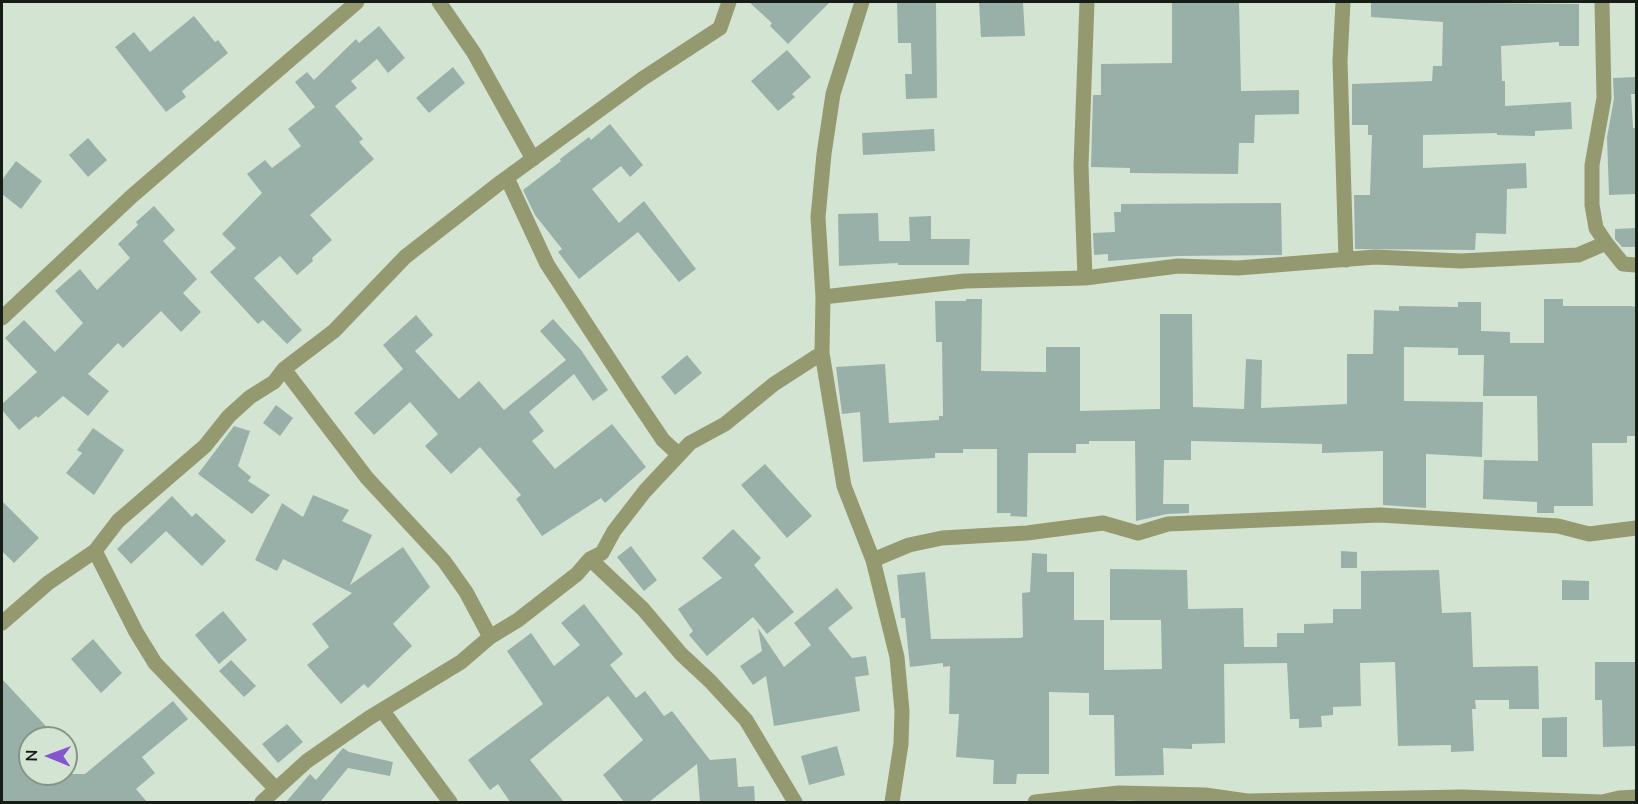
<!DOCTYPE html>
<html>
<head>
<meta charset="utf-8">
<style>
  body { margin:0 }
  #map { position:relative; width:1638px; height:804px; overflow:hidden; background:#d4e4d3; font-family:"Nunito Sans",sans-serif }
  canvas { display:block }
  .frame { position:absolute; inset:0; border:3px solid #161c16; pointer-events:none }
  .north { position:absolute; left:18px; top:726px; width:60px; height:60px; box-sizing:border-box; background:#d4e4d3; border:2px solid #889487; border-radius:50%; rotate:271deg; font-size:16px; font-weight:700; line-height:24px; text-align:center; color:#161c16 }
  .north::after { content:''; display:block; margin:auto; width:21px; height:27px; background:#8455ce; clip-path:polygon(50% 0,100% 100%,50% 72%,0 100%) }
</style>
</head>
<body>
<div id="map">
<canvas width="1638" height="804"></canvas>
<div class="frame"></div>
<div class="north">N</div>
</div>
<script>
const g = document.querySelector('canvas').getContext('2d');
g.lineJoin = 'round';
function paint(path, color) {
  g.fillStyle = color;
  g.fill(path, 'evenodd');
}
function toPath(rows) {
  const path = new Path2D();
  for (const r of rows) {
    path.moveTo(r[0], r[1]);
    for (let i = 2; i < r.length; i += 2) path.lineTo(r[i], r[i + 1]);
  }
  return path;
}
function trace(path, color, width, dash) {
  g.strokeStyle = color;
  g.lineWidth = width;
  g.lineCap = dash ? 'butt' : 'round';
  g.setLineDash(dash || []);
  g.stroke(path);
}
const building = toPath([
  [749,2,830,2,788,44,770,26,772,23],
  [897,2,936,2,937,98,906,99,905,74,912,74,911,43,898,43],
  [979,2,1023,2,1025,36,981,37],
  [1172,2,1239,2,1241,91,1299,90,1299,114,1255,115,1254,143,1239,143,1238,174,1130,173,1130,168,1091,167,1093,95,1101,95,1101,64,1172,63],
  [1371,2,1579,4,1579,46,1559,46,1559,42,1501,46,1502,81,1505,81,1505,106,1571,102,1572,129,1535,131,1535,136,1497,135,1497,133,1423,135,1423,168,1526,163,1527,188,1507,189,1506,234,1476,233,1475,250,1355,249,1354,195,1370,195,1372,135,1368,135,1368,125,1352,125,1352,84,1432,81,1433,66,1442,66,1443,22,1371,17],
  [194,16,215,42,218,40,228,53,182,91,186,97,166,112,115,47,134,32,150,52],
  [379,26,405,58,388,73,377,59,351,81,357,88,335,106,363,139,359,142,374,159,310,215,332,240,312,258,313,261,297,275,280,256,254,278,302,330,287,344,263,320,258,324,210,272,236,248,222,234,262,193,247,174,265,160,272,168,301,146,288,129,315,107,295,82,307,72,314,80,356,39,359,43],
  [787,50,811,77,792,94,795,97,778,111,751,81],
  [453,67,465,83,429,113,416,98],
  [1636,77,1636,94,1631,94,1633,128,1636,128,1635,194,1609,195,1607,137,1614,99,1613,78],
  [610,124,643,165,630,177,621,166,592,189,619,223,644,201,696,269,679,282,638,232,579,279,558,252,562,249,535,215,523,190,561,161,560,159,589,137,591,140],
  [934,129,935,151,863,155,862,133],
  [88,138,107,160,88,177,69,155],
  [16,161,42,181,21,209,2,194,2,180],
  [1281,203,1282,255,1178,256,1108,261,1108,254,1094,255,1093,233,1115,232,1114,212,1121,212,1121,204],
  [154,206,175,230,163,241,197,279,183,293,201,312,181,332,161,311,123,348,118,343,88,374,109,391,88,416,63,396,38,418,36,416,19,430,2,410,2,404,37,372,5,338,24,320,55,352,83,323,55,291,80,269,97,290,130,258,118,244,138,225,136,222],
  [878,213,879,241,910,241,909,217,931,216,931,239,970,239,969,265,898,265,898,263,839,266,838,214],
  [1636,228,1636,247,1622,247,1615,239,1615,229],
  [966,299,982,299,981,371,1046,372,1046,347,1080,347,1080,411,1160,409,1160,314,1192,314,1193,407,1244,409,1246,359,1262,360,1261,408,1347,404,1347,354,1373,354,1374,310,1399,311,1399,306,1458,307,1458,302,1481,302,1481,331,1510,332,1510,343,1544,343,1544,299,1563,299,1563,306,1631,306,1636,307,1636,436,1627,436,1627,443,1592,443,1593,506,1554,506,1554,513,1537,513,1537,502,1483,499,1484,460,1538,461,1537,396,1483,396,1484,355,1458,355,1458,348,1404,347,1404,401,1483,402,1482,457,1426,454,1426,508,1383,505,1383,451,1322,453,1322,444,1191,441,1191,460,1164,460,1163,504,1189,504,1189,513,1167,514,1136,521,1135,441,1089,441,1089,444,1076,444,1076,453,1028,453,1027,517,1010,516,1011,513,997,513,997,449,963,449,963,453,935,453,935,458,863,462,860,412,842,414,836,367,885,364,889,423,939,420,939,416,943,416,942,342,936,342,935,301,966,301],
  [416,315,433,335,415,351,459,399,479,381,504,410,566,360,540,331,553,319,581,350,608,390,593,401,574,374,529,412,544,431,532,441,555,469,612,424,646,467,605,503,601,498,542,536,516,499,521,495,480,447,451,474,425,446,438,434,410,402,374,435,354,413,403,369,383,345],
  [687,355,702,373,675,395,661,377],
  [276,405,293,418,280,436,263,423],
  [234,426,250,431,238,466,251,477,248,481,270,495,252,514,198,474],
  [93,428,124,450,94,495,66,473,82,453,77,450],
  [765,464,812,516,787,538,741,485],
  [313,495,349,510,342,521,372,535,350,585,403,547,430,587,393,624,412,646,368,688,364,684,341,704,307,665,329,647,312,624,352,593,283,559,277,571,255,560,282,503,303,517],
  [172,496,192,517,196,513,226,541,202,566,166,531,131,564,117,549],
  [2,501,39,538,14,563,2,551],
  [733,529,761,558,754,565,794,612,767,634,753,617,707,656,689,635,693,631,678,609,722,578,702,558],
  [631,546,657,580,644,591,617,557],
  [1341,551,1357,552,1357,568,1341,568],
  [1032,553,1047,554,1047,572,1074,572,1074,620,1104,620,1104,670,1162,669,1161,620,1110,620,1110,569,1187,570,1188,609,1243,608,1244,647,1277,647,1277,633,1304,633,1304,624,1333,623,1333,609,1361,609,1361,571,1439,570,1442,613,1471,612,1473,667,1538,666,1539,709,1509,709,1509,700,1475,700,1476,709,1472,709,1474,751,1451,752,1451,745,1398,746,1395,662,1360,663,1361,706,1333,707,1333,715,1321,716,1322,727,1299,728,1299,719,1290,719,1287,663,1224,664,1225,743,1192,744,1192,749,1163,748,1164,775,1115,776,1114,715,1089,715,1089,693,1049,692,1049,774,1017,774,1016,784,993,784,994,760,956,757,959,714,949,714,950,666,943,667,943,663,910,667,905,618,901,618,897,575,925,572,931,639,1020,638,1023,637,1022,593,1030,592],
  [1562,580,1589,581,1589,600,1562,600],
  [837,588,853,608,828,628,852,658,866,656,869,675,855,677,860,711,774,726,766,676,753,685,740,666,762,651,758,628,784,667,811,645,794,623],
  [584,604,623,654,610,665,636,698,645,691,664,716,672,711,710,760,736,758,738,787,754,786,755,802,700,802,697,764,649,802,624,802,603,775,643,740,608,696,530,760,564,802,510,802,498,784,490,790,468,760,543,704,507,651,531,633,554,666,580,645,561,623],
  [223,611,247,640,219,664,195,635],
  [93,639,122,673,101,693,71,659],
  [231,660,256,686,244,697,219,671],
  [1595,662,1636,662,1636,746,1603,747,1602,700,1595,700],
  [2,679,57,738,30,738,30,774,85,774,173,701,188,719,142,757,155,773,136,789,147,802,2,802],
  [1567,717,1567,757,1542,757,1542,718],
  [287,724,303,742,278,763,262,744],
  [837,746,845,775,809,785,801,756],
  [343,748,349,752,393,762,390,776,348,768,320,802,286,802,310,774,316,780]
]);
const minor = toPath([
  [439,2,474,53,533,159],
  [862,2,833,94,824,154,818,217,823,297,822,353,844,486,873,560,897,657,902,711,901,744,892,802],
  [1343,2,1340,61,1346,260],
  [1602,2,1604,98,1592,165,1592,205,1596,228,1606,243,1623,264,1636,265],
  [507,178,547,264,632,394,663,440,678,454],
  [1085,278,1081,166,1087,2],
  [823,297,965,281,1085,278,1178,266,1238,268,1375,257,1461,261,1578,255,1606,243],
  [2,318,132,196,357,2],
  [284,369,367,478,444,561,466,592,490,637],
  [95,551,136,632,155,663,276,789],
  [590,559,643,609,681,654,710,681,746,720,795,802],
  [873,560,909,545,942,538,1027,533,1103,523,1138,533,1168,524,1380,515,1558,526,1589,534,1636,528],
  [2,623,48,583,95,551,118,521,205,446,229,416,250,397,274,382,284,369,334,331,405,257,501,182,642,79,720,28,729,2],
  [382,710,450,802],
  [1619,798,1636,797],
  [262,802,307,761,369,718,461,662,490,637,518,620,577,574,590,559,602,553,614,531,645,491,690,443,725,424,774,384,822,353],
  [1035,802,1119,793,1205,795,1247,801,1462,797,1602,802,1619,798,1620,802]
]);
paint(building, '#99b0a9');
trace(minor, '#94996f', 15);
</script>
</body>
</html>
